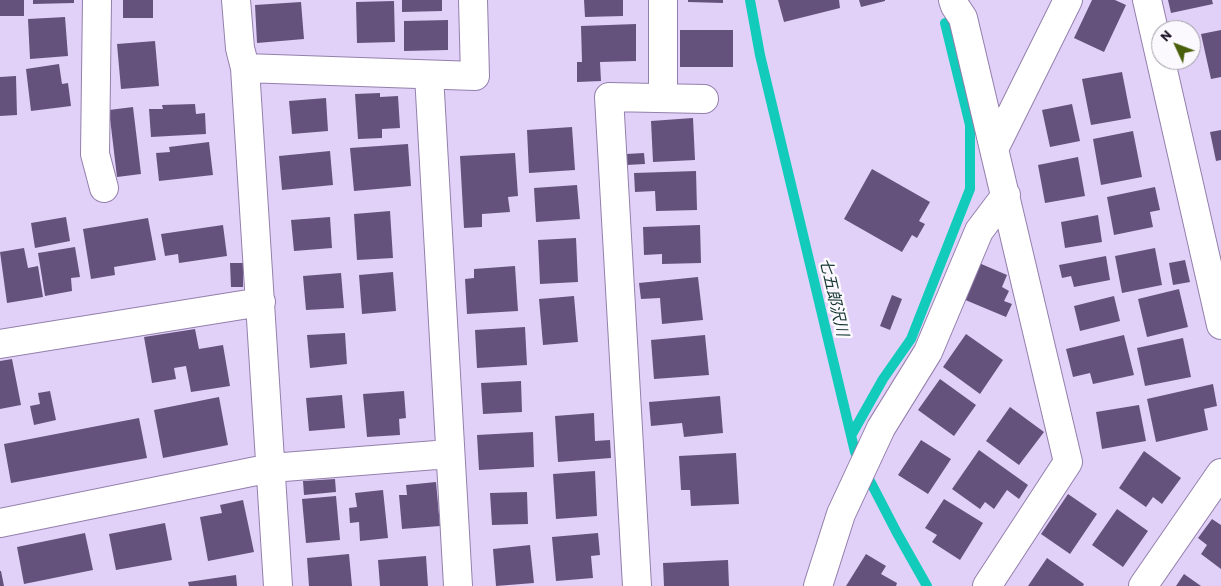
<!DOCTYPE html>
<html>
<head>
<meta charset="utf-8">
<style>
  body { margin:0 }
  #map { position:relative; width:1221px; height:586px; overflow:hidden; background:#e1d1f8; font-family:Barlow,sans-serif }
  canvas { display:block }
  .north { position:absolute; left:1151px; top:20px; width:50px; height:50px; box-sizing:border-box; background:#fbf9fe; border:1px solid #a09ca6; border-radius:50%; rotate:313deg; font-size:14px; font-weight:700; line-height:20px; text-align:center; color:#181021 }
  .north::after { content:''; display:block; margin:auto; width:18px; height:22px; background:#495f0a; clip-path:polygon(50% 0,100% 100%,50% 72%,0 100%) }
</style>
</head>
<body>
<div id="map">
<canvas width="1221" height="586"></canvas>
<div class="north">N</div>
</div>
<script>
const g = document.querySelector('canvas').getContext('2d');
g.lineJoin = 'round';
function toPath(rows) {
  const path = new Path2D();
  for (const r of rows) {
    path.moveTo(r[0], r[1]);
    for (let i = 2; i < r.length; i += 2) path.lineTo(r[i], r[i + 1]);
  }
  return path;
}
function trace(path, color, width, dash) {
  g.strokeStyle = color;
  g.lineWidth = width;
  g.lineCap = dash ? 'butt' : 'round';
  g.setLineDash(dash || []);
  g.stroke(path);
}
function paint(path, color) {
  g.fillStyle = color;
  g.fill(path, 'evenodd');
}
function write(font, color, halo, rows, align = 'center') {
  g.font = font + ' Barlow,"Noto Sans JP",sans-serif';
  g.lineWidth = 5;
  g.setLineDash([]);
  g.textBaseline = 'middle';
  g.strokeStyle = halo;
  g.fillStyle = color;
  for (const [text, x, y, turn = 0] of rows) {
    g.save();
    g.translate(x, y);
    g.rotate((+turn || 0) * Math.PI / 180);
    g.textAlign = isNaN(turn) ? turn : align;
    if (halo) g.strokeText(text, 0, 0);
    g.fillText(text, 0, 0);
    g.restore();
  }
}
const stream = toPath([
  [750,0,760,55,855,452,897,533,927,586],
  [852,434,883,379,911,339,970,189,970,125,945,23]
]);
const building = toPath([
  [0,0,24,0,24,16,0,16],
  [33,0,74,0,74,3,33,4],
  [123,0,153,0,153,18,123,18],
  [402,0,442,0,442,11,402,12],
  [584,0,623,0,623,16,585,17],
  [688,0,723,0,723,3,688,2],
  [778,0,839,0,840,8,784,22],
  [859,0,885,0,885,1,861,7],
  [1092,0,1115,0,1126,5,1104,52,1074,38],
  [1168,0,1212,0,1213,4,1171,13],
  [394,1,395,42,357,43,356,2],
  [301,2,304,39,257,43,255,5],
  [65,17,68,56,30,59,28,19],
  [448,20,448,50,404,51,404,21],
  [636,24,636,61,600,62,601,81,577,82,577,62,582,62,581,26],
  [680,30,733,30,733,67,680,67],
  [1221,30,1221,77,1211,79,1201,34],
  [155,41,159,86,121,89,117,44],
  [59,64,62,84,68,83,71,106,31,111,26,69],
  [1122,72,1131,118,1091,125,1082,79],
  [16,76,17,115,0,116,0,77],
  [380,93,380,97,398,96,400,128,382,129,382,138,358,139,355,94],
  [326,98,328,131,292,134,289,101],
  [195,104,196,114,205,113,206,134,151,137,149,109,163,109,162,105],
  [1072,104,1080,141,1050,147,1042,110],
  [133,107,141,174,117,177,109,110],
  [693,118,695,160,653,162,651,121],
  [572,127,575,170,529,173,527,130],
  [1221,130,1221,160,1216,161,1210,132],
  [1133,131,1142,177,1101,185,1093,139],
  [209,142,213,175,159,181,156,153,170,152,169,147],
  [408,144,411,186,354,191,350,148],
  [330,151,333,185,282,190,279,156],
  [515,153,518,196,508,197,510,212,482,214,482,227,464,228,460,156],
  [644,153,645,164,626,165,626,154],
  [1078,157,1085,196,1045,203,1038,165],
  [872,169,930,202,919,221,925,224,917,238,912,235,902,252,844,219],
  [696,171,697,210,656,211,655,191,635,192,634,173],
  [577,185,580,219,536,222,534,188],
  [1155,187,1160,210,1150,212,1153,227,1114,235,1107,197],
  [390,211,393,258,357,260,354,214],
  [1098,215,1102,242,1065,248,1061,222],
  [66,217,70,241,35,248,31,223],
  [330,217,332,248,294,251,291,220],
  [148,218,156,260,114,267,115,275,91,279,83,229],
  [223,225,227,256,179,263,178,254,165,256,161,234],
  [700,225,701,263,662,264,662,254,644,255,643,227],
  [576,238,578,282,540,284,538,240],
  [75,247,80,277,71,278,72,291,45,296,38,253],
  [24,248,28,268,38,266,43,297,7,303,0,252],
  [1155,248,1162,285,1122,293,1115,256],
  [1106,256,1110,280,1074,287,1071,276,1062,278,1059,265],
  [1185,260,1190,282,1173,285,1169,263],
  [230,263,243,263,243,287,231,287],
  [979,263,1007,275,1002,287,1009,291,1004,301,1012,304,1006,317,963,299],
  [515,266,518,311,467,314,465,279,474,278,474,269],
  [393,272,396,311,362,314,359,275],
  [341,273,344,308,306,310,303,276],
  [698,277,703,320,662,324,660,298,641,299,639,283],
  [1179,289,1188,327,1147,337,1138,299],
  [892,295,902,299,890,330,880,326],
  [574,296,578,342,543,345,539,299],
  [1114,296,1120,321,1080,331,1074,306],
  [525,327,527,365,477,368,475,330],
  [195,329,199,349,223,345,230,386,191,392,186,366,174,368,176,379,152,383,144,337],
  [345,333,347,364,310,368,307,335],
  [966,334,1003,360,980,394,943,367],
  [705,335,709,375,654,379,651,340],
  [1124,335,1134,375,1093,384,1090,373,1073,377,1066,349],
  [1183,338,1191,377,1145,386,1137,348],
  [12,359,21,405,0,409,0,361],
  [940,379,976,405,954,436,918,410],
  [521,381,522,412,483,414,481,383],
  [1213,384,1217,406,1204,409,1208,430,1156,442,1147,399],
  [50,391,56,420,34,425,30,406,40,404,38,393],
  [404,391,406,418,399,419,400,435,367,437,363,394],
  [342,395,345,428,309,431,306,398],
  [720,396,723,433,684,437,682,423,651,426,649,402],
  [219,397,228,445,163,458,154,410],
  [1139,405,1146,441,1102,449,1096,412],
  [1010,407,1044,432,1019,465,986,441],
  [594,413,595,441,610,440,611,458,558,462,555,416],
  [139,418,147,458,11,483,4,444],
  [533,432,534,467,479,470,477,435],
  [921,440,951,459,928,494,898,475],
  [979,450,1028,485,1019,499,1007,490,994,509,985,502,980,509,952,489],
  [1144,451,1181,478,1162,504,1153,497,1146,507,1119,488],
  [736,453,739,504,691,506,690,490,681,490,679,456],
  [595,471,597,516,556,519,553,474],
  [335,479,336,492,304,495,303,481],
  [436,482,440,526,402,529,399,495,407,495,406,485],
  [383,490,388,538,360,541,359,522,350,523,349,508,357,507,355,493],
  [527,492,528,524,492,525,490,493],
  [1068,494,1097,514,1070,554,1041,534],
  [336,496,340,540,306,543,302,499],
  [944,499,983,523,960,560,932,542,937,535,925,528],
  [243,500,254,552,208,561,200,517,222,513,220,505],
  [1117,509,1148,531,1123,567,1092,545],
  [1212,519,1221,525,1221,569,1201,554,1207,545,1198,538],
  [165,523,172,560,116,570,109,534],
  [85,533,93,570,24,584,17,547],
  [598,533,600,555,591,556,593,578,556,581,552,537],
  [530,545,534,583,496,586,493,549],
  [349,554,352,586,309,586,307,558],
  [866,554,886,566,881,574,897,583,896,586,846,586],
  [426,556,428,586,380,586,378,560],
  [1047,558,1084,584,1083,586,1028,586],
  [728,560,729,586,664,586,663,563],
  [0,571,1,571,4,586,0,586],
  [1184,574,1201,586,1176,586],
  [236,575,237,586,189,586,188,582]
]);
const street = toPath([
  [97,0,95,154,104,188],
  [236,0,240,48,245,68,278,586],
  [953,0,955,6,963,18,1068,462,987,586],
  [1147,0,1221,325],
  [245,68,475,76,473,0],
  [429,75,458,586],
  [663,98,663,0],
  [995,147,1068,0],
  [0,344,261,302],
  [0,523,271,468,449,454],
  [637,586,609,97,704,99],
  [818,586,841,514,881,428,928,352,979,231,1006,195],
  [1143,586,1221,473]
]);
const waterNames = [
  ["七五郎沢川",834,297,77]
];
trace(stream, '#13cbba', 10);
paint(building, '#65527c');
trace(street, '#937fac', 30);
trace(street, '#fff', 28);
write('italic 16px', '#183834', '#fbf9fe', waterNames);
</script>
</body>
</html>
